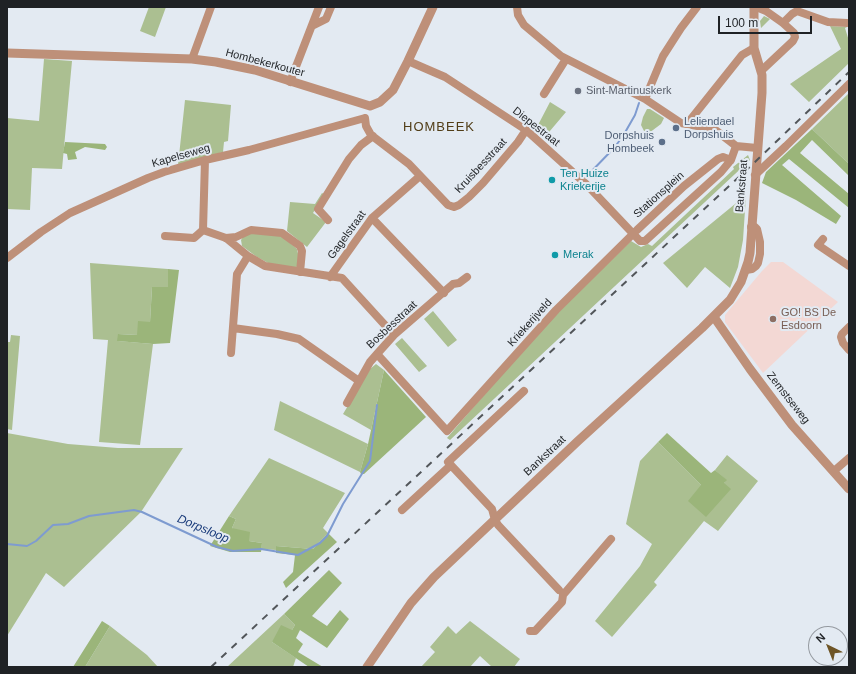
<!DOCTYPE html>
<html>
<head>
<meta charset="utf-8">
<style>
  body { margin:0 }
  #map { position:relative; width:856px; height:674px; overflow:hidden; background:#e3eaf2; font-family:Helvetica,sans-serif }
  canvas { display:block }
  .frame { position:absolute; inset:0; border:8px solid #1f2225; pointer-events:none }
  .north { position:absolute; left:808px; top:626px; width:40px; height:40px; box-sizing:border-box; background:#e3eaf2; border:1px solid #959aa0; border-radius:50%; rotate:317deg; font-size:11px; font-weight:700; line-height:16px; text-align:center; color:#1f2225 }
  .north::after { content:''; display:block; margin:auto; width:14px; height:18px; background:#6e5526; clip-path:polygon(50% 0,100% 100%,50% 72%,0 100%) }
  .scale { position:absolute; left:718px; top:16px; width:94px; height:18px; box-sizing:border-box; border:2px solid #1f2225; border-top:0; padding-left:5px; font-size:12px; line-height:14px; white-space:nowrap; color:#1f2225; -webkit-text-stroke:3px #e3eaf2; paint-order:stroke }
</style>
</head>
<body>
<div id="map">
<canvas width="856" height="674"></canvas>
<div class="frame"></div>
<div class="north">N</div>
<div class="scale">100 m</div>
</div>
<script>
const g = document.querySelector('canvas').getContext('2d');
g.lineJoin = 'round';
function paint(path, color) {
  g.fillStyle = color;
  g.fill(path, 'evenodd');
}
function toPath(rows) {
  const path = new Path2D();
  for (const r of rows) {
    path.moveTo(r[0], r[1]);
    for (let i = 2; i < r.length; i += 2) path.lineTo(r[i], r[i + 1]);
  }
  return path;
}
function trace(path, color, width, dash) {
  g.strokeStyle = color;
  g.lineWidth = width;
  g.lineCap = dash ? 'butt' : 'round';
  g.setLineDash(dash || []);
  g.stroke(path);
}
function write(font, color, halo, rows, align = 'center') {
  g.font = font + ' Helvetica,sans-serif';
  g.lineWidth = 4;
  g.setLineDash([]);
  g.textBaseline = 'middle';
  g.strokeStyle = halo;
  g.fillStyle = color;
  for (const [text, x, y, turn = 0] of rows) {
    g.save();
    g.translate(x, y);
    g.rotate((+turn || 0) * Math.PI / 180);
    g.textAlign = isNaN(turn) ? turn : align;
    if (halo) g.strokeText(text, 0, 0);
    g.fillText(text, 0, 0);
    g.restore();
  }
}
const education = toPath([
  [771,262,783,262,838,302,763,373,725,322,725,315,762,271]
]);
const green = toPath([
  [149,7,166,7,155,37,140,31],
  [764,16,770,19,761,28,760,21],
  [830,26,847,27,845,28,849,41,849,63,809,102,790,84,841,49],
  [44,59,72,61,62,169,32,168,30,210,7,209,7,118,39,121],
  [849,93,849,164,812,129],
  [185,100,231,105,228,141,224,142,223,152,178,165],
  [550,102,566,112,544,138,538,131,538,125],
  [647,109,650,109,664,118,661,124,649,133,645,133,641,125,643,117],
  [748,155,750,160,450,440,447,438,525,347,568,302,631,241,641,247,648,244,652,246,734,169,733,167],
  [322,193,324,194,313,213,326,222,307,247,287,231,290,202,315,204],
  [746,195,743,240,738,267,730,288,705,267,687,288,663,263],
  [251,232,281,235,297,249,299,258,298,266,294,268,272,265,257,257,242,246,241,240,243,237],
  [90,263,168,269,168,287,152,287,150,322,137,335,118,334,118,341,153,344,140,445,99,442,108,340,93,339],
  [433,311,457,340,448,347,424,319],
  [11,335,20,336,12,430,7,429,7,342,10,342],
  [402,338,427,366,419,372,395,344],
  [376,364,384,370,371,430,343,414,370,369],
  [280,401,368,444,360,472,274,430],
  [7,433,68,444,118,448,183,448,141,512,64,587,46,573,7,636],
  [658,442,701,485,724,483,726,480,715,470,727,455,758,481,718,531,704,521,654,582,657,585,612,637,595,621,640,566,652,544,626,524,640,461],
  [269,458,345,493,323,528,328,533,313,549,276,546,276,550,261,549,262,543,249,541,232,528,236,519,229,516],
  [284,614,295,625,292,630,272,642,296,658,293,667,227,667],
  [470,621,520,659,514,667,492,667,480,656,470,667,421,667,435,652,430,647,448,626,456,634],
  [110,626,147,655,158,667,85,667]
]);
const forest = toPath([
  [812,129,849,164,849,176,812,140,800,153,849,194,849,208,789,159,782,165,841,216,836,224,796,200,762,183,766,172],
  [65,142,105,144,107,147,105,150,85,147,75,152,77,159,68,160,67,154,63,153],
  [168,269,179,270,170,343,153,344,117,341,118,334,137,335,138,321,150,322,152,287,168,287],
  [384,370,426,417,364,474,361,474,360,472,368,444],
  [667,433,711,473,715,470,727,480,724,483,731,489,706,517,688,501,701,485,658,442],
  [229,516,236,519,232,528,250,532,249,541,262,543,261,552,230,552,210,546],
  [328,533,337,542,286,588,283,582,293,572,295,555,276,553,276,546,313,549],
  [329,570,342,583,312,616,327,626,340,610,349,619,327,648,300,630,296,638,303,644,298,652,323,667,309,667,272,642,281,625,292,630,295,625,284,614],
  [102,621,110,626,85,667,73,667]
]);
const stream = toPath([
  [585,178,614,148,623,136,635,115,639,103],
  [7,544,27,546,36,541,53,525,68,524,89,516,134,510,142,512,217,547,233,551,261,549,298,555,320,543,327,536,343,504,370,461,377,405]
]);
const minor = toPath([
  [517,7,518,15,524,25,561,56,645,99,681,123,714,129,736,146],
  [756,7,766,11,783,23,794,33,795,37,793,41,761,71],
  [783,23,792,14,797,11,828,22,847,23],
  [312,26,326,19,331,7],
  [192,59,211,7],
  [408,61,445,77,526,130,586,184,640,241,645,241,721,172,731,160,736,146],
  [290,82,319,7],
  [544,94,566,59],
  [645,99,663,56,681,28,697,7],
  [365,118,366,126,371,135,409,164,448,205,454,207,459,205,469,197,483,183,518,142,526,130],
  [687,124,742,55,754,48],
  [736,146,757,148],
  [205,160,203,230,226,238,248,256,265,266,342,278,394,335],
  [755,175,786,146,849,84],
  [372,218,444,293],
  [328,220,318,209,349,159,361,145,373,136],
  [165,236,194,238,203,230],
  [226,238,236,237,251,230,282,233,300,246,302,251,300,272],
  [823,239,818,245,849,266],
  [7,258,41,232,70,213,148,178,164,172,205,160,249,150,365,118],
  [746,270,752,269,756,266,758,263,760,254,760,242,757,229,755,227,751,227],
  [330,277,372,218,420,176],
  [849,327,842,334,841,337,843,343,849,350],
  [233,328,277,334,299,339,359,381],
  [231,353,237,274,248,256],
  [377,354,447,431,556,310,637,230,684,186,718,159,723,157,731,160],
  [524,391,448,462,492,509,495,520,498,525,559,590],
  [347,403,370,362,377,354,394,335,453,284,459,283,467,277],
  [834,471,849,458],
  [402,510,451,465],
  [530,631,535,631,562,602,563,595,611,539]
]);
const tertiary = toPath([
  [7,53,192,59,216,62,255,70,370,106,380,102,393,90,408,61,433,7],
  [714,317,750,369,792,425,849,489],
  [367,667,411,603,434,577,578,441,702,328,730,300,741,282,748,262,750,253,762,93,762,75,754,48,754,7]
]);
const rail = toPath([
  [211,667,756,161,849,72]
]);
const markers = [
  [578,91,4,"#6b7280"],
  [676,128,4,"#5c6f8a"],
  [662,142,4,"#5c6f8a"],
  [552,180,4,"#0f9aa8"],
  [555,255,4,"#0f9aa8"],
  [773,319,4,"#8d6e63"]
];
const streetNames = [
  ["Hombekerkouter",265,63,15],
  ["Diepestraat",536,127,38],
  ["Kapelseweg",181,156,-16],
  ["Kruisbesstraat",481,166,-47],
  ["Bankstraat",742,186,-85],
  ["Stationsplein",659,195,-42],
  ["Gagelstraat",347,235,-54],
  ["Kriekerijveld",530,323,-48],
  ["Bosbesstraat",392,325,-43],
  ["Zemstseweg",788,398,52],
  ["Bankstraat",545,456,-43]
];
const worshipNames = [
  ["Sint-Martinuskerk",586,91]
];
const serviceNames = [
  ["Leliendael",684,122],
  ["Dorpshuis",684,135],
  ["Dorpshuis",654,136,"right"],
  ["Hombeek",654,149,"right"]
];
const cultureNames = [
  ["Ten Huize",560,174],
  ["Kriekerije",560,187],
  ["Merak",563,255]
];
const educationNames = [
  ["GO! BS De",781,313],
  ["Esdoorn",781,326]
];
const waterNames = [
  ["Dorpsloop",203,529,23]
];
const quarterNames = [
  ["HOMBEEK",439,127]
];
paint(education, '#f3d8d4');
paint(green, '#abbf91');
paint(forest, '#9bb57a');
trace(stream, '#7e9bd0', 2);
trace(minor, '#be9079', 8);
trace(tertiary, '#be9079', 9);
trace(rail, '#52565a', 2, [7, 7]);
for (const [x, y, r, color] of markers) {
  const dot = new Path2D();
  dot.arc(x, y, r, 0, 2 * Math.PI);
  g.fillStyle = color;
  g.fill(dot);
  trace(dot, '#e3eaf2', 1.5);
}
write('11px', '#1f2225', '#e3eaf2', streetNames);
write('11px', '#5b616d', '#e3eaf2', worshipNames, 'left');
write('11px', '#4e5e75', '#e3eaf2', serviceNames, 'left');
write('11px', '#0d838f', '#e3eaf2', cultureNames, 'left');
write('11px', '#785e54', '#e3eaf2', educationNames, 'left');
write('italic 12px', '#1b3c7b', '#e3eaf2', waterNames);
g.letterSpacing = '1px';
write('13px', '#513d17', '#e3eaf2', quarterNames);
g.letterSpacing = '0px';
</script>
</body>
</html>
